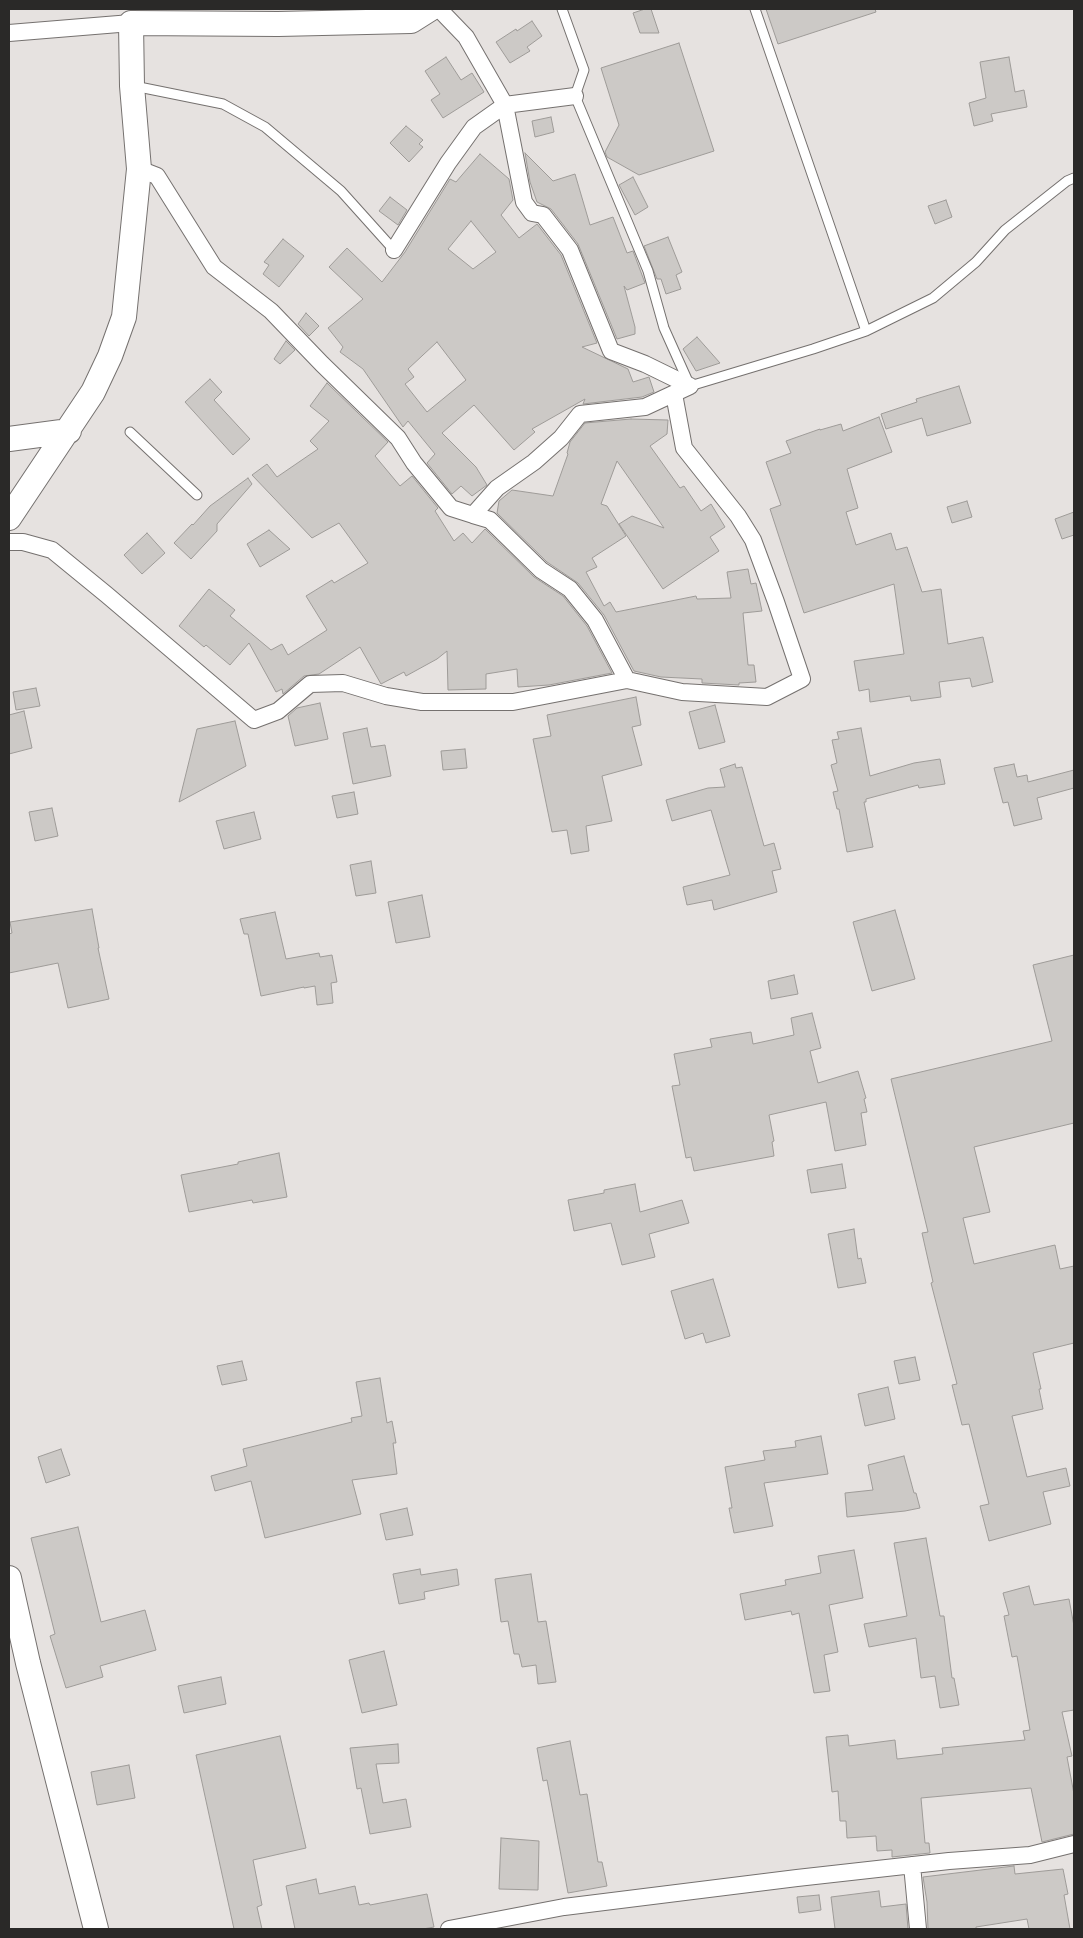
<!DOCTYPE html>
<html>
<head>
<meta charset="utf-8">
<style>
  body { margin:0 }
  #map { position:relative; width:1083px; height:1938px; overflow:hidden; background:#e6e2e0; font-family:"Asap Condensed",sans-serif }
  canvas { display:block }
  .frame { position:absolute; inset:0; border:10px solid #2a2928; pointer-events:none }
</style>
</head>
<body>
<div id="map">
<canvas width="1083" height="1938"></canvas>
<div class="frame"></div>
</div>
<script>
const g = document.querySelector('canvas').getContext('2d');
g.lineJoin = 'round';
function paint(path, color) {
  g.fillStyle = color;
  g.fill(path, 'evenodd');
}
function toPath(rows) {
  const path = new Path2D();
  for (const r of rows) {
    path.moveTo(r[0], r[1]);
    for (let i = 2; i < r.length; i += 2) path.lineTo(r[i], r[i + 1]);
  }
  return path;
}
function trace(path, color, width, dash) {
  g.strokeStyle = color;
  g.lineWidth = width;
  g.lineCap = dash ? 'butt' : 'round';
  g.setLineDash(dash || []);
  g.stroke(path);
}
const building = toPath([
  [645,9,651,9,659,33,640,33,633,13,645,9],
  [766,9,875,9,876,12,778,44,766,9],
  [532,21,542,36,527,47,530,51,510,63,496,42,516,29,517,31,532,21],
  [679,43,714,151,639,175,607,157,605,152,619,125,601,68,679,43],
  [446,57,461,80,472,73,484,92,443,118,431,100,440,94,425,71,446,57],
  [1009,57,1015,92,1024,90,1027,107,991,114,993,121,974,126,969,103,986,98,980,62,1009,57],
  [551,117,554,132,535,137,532,121,551,117],
  [406,126,423,140,419,144,423,147,409,162,390,143,406,126],
  [525,153,553,181,575,174,590,225,613,217,627,253,633,251,645,283,627,290,624,286,635,327,635,334,617,339,578,244,551,209,537,202,530,182,525,153],
  [480,154,509,179,513,200,501,215,519,238,537,224,561,255,597,343,582,347,628,369,633,382,649,377,654,392,642,397,583,404,585,399,532,429,535,432,514,450,474,405,442,433,476,467,487,485,472,496,461,486,452,494,427,463,435,454,408,421,403,427,363,369,340,352,343,347,328,328,363,299,329,267,347,248,382,282,405,252,450,179,456,182,480,154],
  [471,221,496,252,473,269,448,249,471,221],
  [437,342,466,380,427,412,405,384,414,377,408,369,437,342],
  [633,177,648,207,635,215,619,185,633,177],
  [390,197,407,210,398,225,379,211,390,197],
  [946,200,952,217,935,224,928,206,946,200],
  [668,237,682,272,676,275,681,289,666,294,661,279,657,279,644,246,668,237],
  [283,239,304,256,279,287,263,274,269,265,264,262,283,239],
  [306,313,319,326,309,336,298,324,306,313],
  [697,337,720,363,696,371,683,349,697,337],
  [286,341,295,350,280,364,274,359,286,341],
  [210,379,222,392,214,400,250,439,233,455,185,402,210,379],
  [327,383,388,442,375,456,400,486,412,476,438,508,435,511,454,541,463,533,472,543,485,529,534,577,563,596,587,626,612,673,549,685,518,687,517,669,486,674,486,689,448,690,447,651,437,659,406,676,404,672,381,684,360,647,319,674,304,676,283,694,282,689,276,692,249,643,230,665,206,645,204,647,179,626,209,589,235,610,230,616,271,650,282,644,288,655,327,630,306,596,332,580,334,583,368,563,339,523,312,538,252,475,267,464,277,477,318,449,310,441,329,421,310,406,327,383],
  [959,386,971,423,927,436,922,418,886,429,881,414,917,402,916,399,959,386],
  [879,417,892,452,847,469,858,508,846,512,856,545,891,533,896,550,907,547,922,592,941,589,948,644,983,637,993,682,972,687,970,678,939,682,941,697,911,701,910,696,870,702,869,689,859,691,854,661,904,654,894,584,804,613,770,509,781,505,766,462,791,453,786,441,820,429,820,430,841,424,843,431,879,417],
  [631,419,668,420,667,434,650,446,680,488,684,486,701,511,711,504,725,527,710,537,719,551,663,589,619,524,632,516,664,528,617,461,601,504,607,506,626,536,592,558,597,567,586,572,604,606,610,602,616,612,696,596,697,599,731,598,727,572,748,569,751,584,756,583,762,611,743,613,748,665,754,665,756,682,739,683,739,685,702,683,702,679,661,677,634,671,604,615,578,583,547,562,497,513,499,501,512,490,553,496,568,454,567,453,570,442,585,423,631,419],
  [248,478,252,484,217,524,217,531,191,559,174,543,192,524,193,525,210,506,248,478],
  [967,501,972,517,952,523,947,507,967,501],
  [1074,512,1074,535,1062,539,1055,519,1074,512],
  [269,530,290,549,260,567,247,544,269,530],
  [147,533,165,553,142,574,124,555,147,533],
  [36,688,40,706,16,710,13,692,36,688],
  [636,697,641,725,632,727,642,765,602,776,612,821,586,826,589,851,571,854,567,830,552,832,533,739,551,736,547,715,636,697],
  [320,703,328,739,295,746,288,716,297,708,320,703],
  [715,705,725,742,699,749,689,712,715,705],
  [24,711,32,748,9,754,9,715,24,711],
  [235,721,246,766,179,802,197,729,235,721],
  [367,728,371,747,385,745,391,776,353,784,343,733,367,728],
  [861,728,870,776,914,763,940,759,945,784,919,788,918,785,866,799,866,802,864,802,873,847,847,852,839,809,837,809,833,792,838,791,831,765,837,763,832,740,839,739,837,732,861,728],
  [465,749,467,768,443,770,441,751,465,749],
  [735,764,736,768,742,767,764,846,774,843,781,869,772,871,777,892,714,910,712,900,687,905,683,887,730,875,711,810,672,821,666,800,708,788,725,787,720,769,735,764],
  [1014,764,1017,777,1027,775,1028,782,1074,770,1074,788,1037,798,1042,819,1014,826,1008,802,1003,803,994,768,1014,764],
  [354,792,358,814,337,818,332,796,354,792],
  [52,808,58,836,35,841,29,812,52,808],
  [254,812,261,839,224,849,216,821,254,812],
  [371,861,376,893,356,896,350,865,371,861],
  [422,895,430,937,396,943,388,902,422,895],
  [92,909,99,948,98,948,109,999,68,1008,58,963,9,973,9,934,12,933,10,922,92,909],
  [895,910,915,979,872,991,853,922,895,910],
  [275,912,286,959,319,953,320,957,332,955,337,982,331,983,333,1003,317,1005,315,986,304,988,304,987,261,996,248,934,244,934,240,919,275,912],
  [1074,955,1074,1123,974,1147,990,1212,963,1218,974,1264,1055,1245,1060,1269,1074,1266,1074,1343,1033,1353,1041,1389,1039,1389,1043,1409,1012,1416,1027,1477,1066,1468,1070,1486,1043,1492,1051,1524,989,1541,980,1506,989,1504,969,1424,962,1425,952,1385,957,1384,931,1283,933,1282,922,1233,928,1232,891,1079,1052,1041,1033,965,1074,955],
  [794,975,798,994,771,999,768,981,794,975],
  [812,1013,821,1048,810,1051,818,1083,858,1071,866,1098,864,1099,867,1112,861,1113,866,1145,835,1151,826,1102,769,1115,774,1141,772,1142,774,1156,694,1171,691,1157,686,1158,672,1086,680,1085,674,1054,712,1047,710,1039,751,1032,753,1044,794,1035,791,1018,812,1013],
  [279,1153,287,1197,253,1203,252,1200,189,1212,181,1175,238,1164,238,1162,279,1153],
  [842,1164,846,1188,811,1193,807,1170,842,1164],
  [635,1184,640,1212,682,1200,689,1223,649,1234,655,1257,622,1265,611,1223,574,1231,568,1200,604,1193,604,1190,635,1184],
  [854,1229,858,1259,861,1258,866,1283,838,1288,828,1234,854,1229],
  [713,1279,730,1336,706,1343,703,1333,685,1339,671,1291,713,1279],
  [915,1357,920,1380,899,1384,894,1361,915,1357],
  [242,1361,247,1380,222,1385,217,1366,242,1361],
  [380,1378,387,1423,392,1421,396,1443,393,1443,397,1474,352,1480,361,1514,265,1538,251,1481,215,1491,211,1476,247,1466,243,1449,352,1422,351,1418,362,1416,356,1382,380,1378],
  [888,1387,895,1419,865,1426,858,1394,888,1387],
  [821,1436,828,1474,764,1483,773,1526,734,1533,729,1508,732,1508,725,1467,765,1460,763,1451,796,1447,795,1441,821,1436],
  [61,1449,70,1475,46,1483,38,1457,61,1449],
  [904,1456,914,1493,916,1493,920,1508,905,1511,847,1517,845,1493,873,1490,868,1465,904,1456],
  [407,1508,413,1535,386,1540,380,1514,407,1508],
  [78,1527,101,1622,145,1610,156,1650,100,1666,103,1677,66,1688,50,1636,55,1634,31,1538,78,1527],
  [926,1538,940,1616,944,1616,952,1678,954,1678,959,1705,940,1708,935,1676,921,1678,916,1638,869,1647,864,1624,907,1616,894,1543,926,1538],
  [854,1550,863,1598,829,1605,838,1652,824,1655,830,1691,814,1693,799,1613,792,1615,791,1611,745,1620,740,1594,786,1585,785,1580,821,1573,818,1556,854,1550],
  [420,1569,421,1575,457,1569,459,1585,424,1592,425,1599,399,1604,393,1574,420,1569],
  [531,1574,538,1622,546,1621,556,1682,538,1684,536,1665,522,1667,519,1654,514,1654,508,1621,501,1622,495,1579,531,1574],
  [1029,1586,1034,1605,1069,1599,1074,1626,1074,1710,1062,1712,1072,1756,1067,1757,1074,1794,1074,1834,1042,1842,1031,1788,921,1798,925,1843,929,1843,930,1853,892,1857,892,1850,877,1851,876,1836,847,1838,846,1821,840,1821,838,1791,832,1792,826,1737,848,1735,849,1746,895,1740,897,1759,943,1754,942,1748,1025,1740,1023,1731,1030,1730,1017,1656,1012,1657,1004,1616,1009,1615,1003,1593,1029,1586],
  [384,1651,397,1705,362,1713,349,1660,384,1651],
  [221,1677,226,1704,184,1713,178,1686,221,1677],
  [280,1736,306,1848,253,1860,262,1905,257,1907,262,1929,234,1929,196,1755,280,1736],
  [570,1741,580,1795,587,1794,598,1862,602,1862,607,1886,568,1893,547,1780,543,1781,537,1748,570,1741],
  [398,1744,399,1763,376,1764,383,1803,406,1799,411,1827,370,1834,361,1788,357,1789,350,1748,398,1744],
  [129,1765,135,1798,97,1805,91,1772,129,1765],
  [501,1838,539,1841,538,1890,499,1889,501,1838],
  [1014,1866,1015,1874,1063,1869,1068,1894,1064,1895,1070,1929,1029,1929,1027,1919,976,1927,976,1929,928,1929,927,1902,923,1877,1014,1866],
  [316,1879,319,1894,355,1886,359,1905,369,1903,370,1905,427,1894,434,1927,423,1929,295,1929,286,1886,316,1879],
  [879,1891,881,1907,906,1904,908,1929,835,1929,831,1897,879,1891],
  [819,1895,821,1910,799,1913,797,1897,819,1895]
]);
const lane = toPath([
  [562,9,584,70,575,96,648,271,664,328,690,386,813,349,866,331,933,298,976,262,1005,230,1067,181,1074,178],
  [755,9,866,331],
  [134,86,223,104,265,127,341,191,394,250],
  [130,432,197,495]
]);
const street = toPath([
  [439,9,466,37,505,105,524,202,532,213,543,215,570,250,611,351,645,364,690,386],
  [9,33,131,23],
  [139,169,157,176,214,267,271,311,322,364,398,438,414,463,451,508,473,515,497,488,534,462,561,438,580,414,645,407,690,386],
  [394,250,448,163,474,127,505,105,575,96],
  [473,515,490,520,541,570,570,589,595,620,627,680],
  [9,542,23,542,52,550,107,595,254,720,278,711,310,684,343,683,386,696,422,702,513,702,627,680,682,692,767,697,802,679,776,602,753,540,738,516,684,448,674,394],
  [912,1865,918,1929],
  [449,1929,564,1907,797,1878,949,1861,1030,1855,1074,1844]
]);
const secondary = toPath([
  [9,439,69,431],
  [9,518,93,392,110,356,124,317,139,169,132,86,131,23,278,24,411,21,430,9],
  [9,1578,28,1663,96,1929]
]);
paint(building, '#ccc9c6');
trace(building, '#9e9b98', 1);
trace(lane, '#75716f', 11);
trace(street, '#75716f', 18);
trace(secondary, '#75716f', 26);
trace(lane, '#fff', 9);
trace(street, '#fff', 16);
trace(secondary, '#fff', 24);
</script>
</body>
</html>
